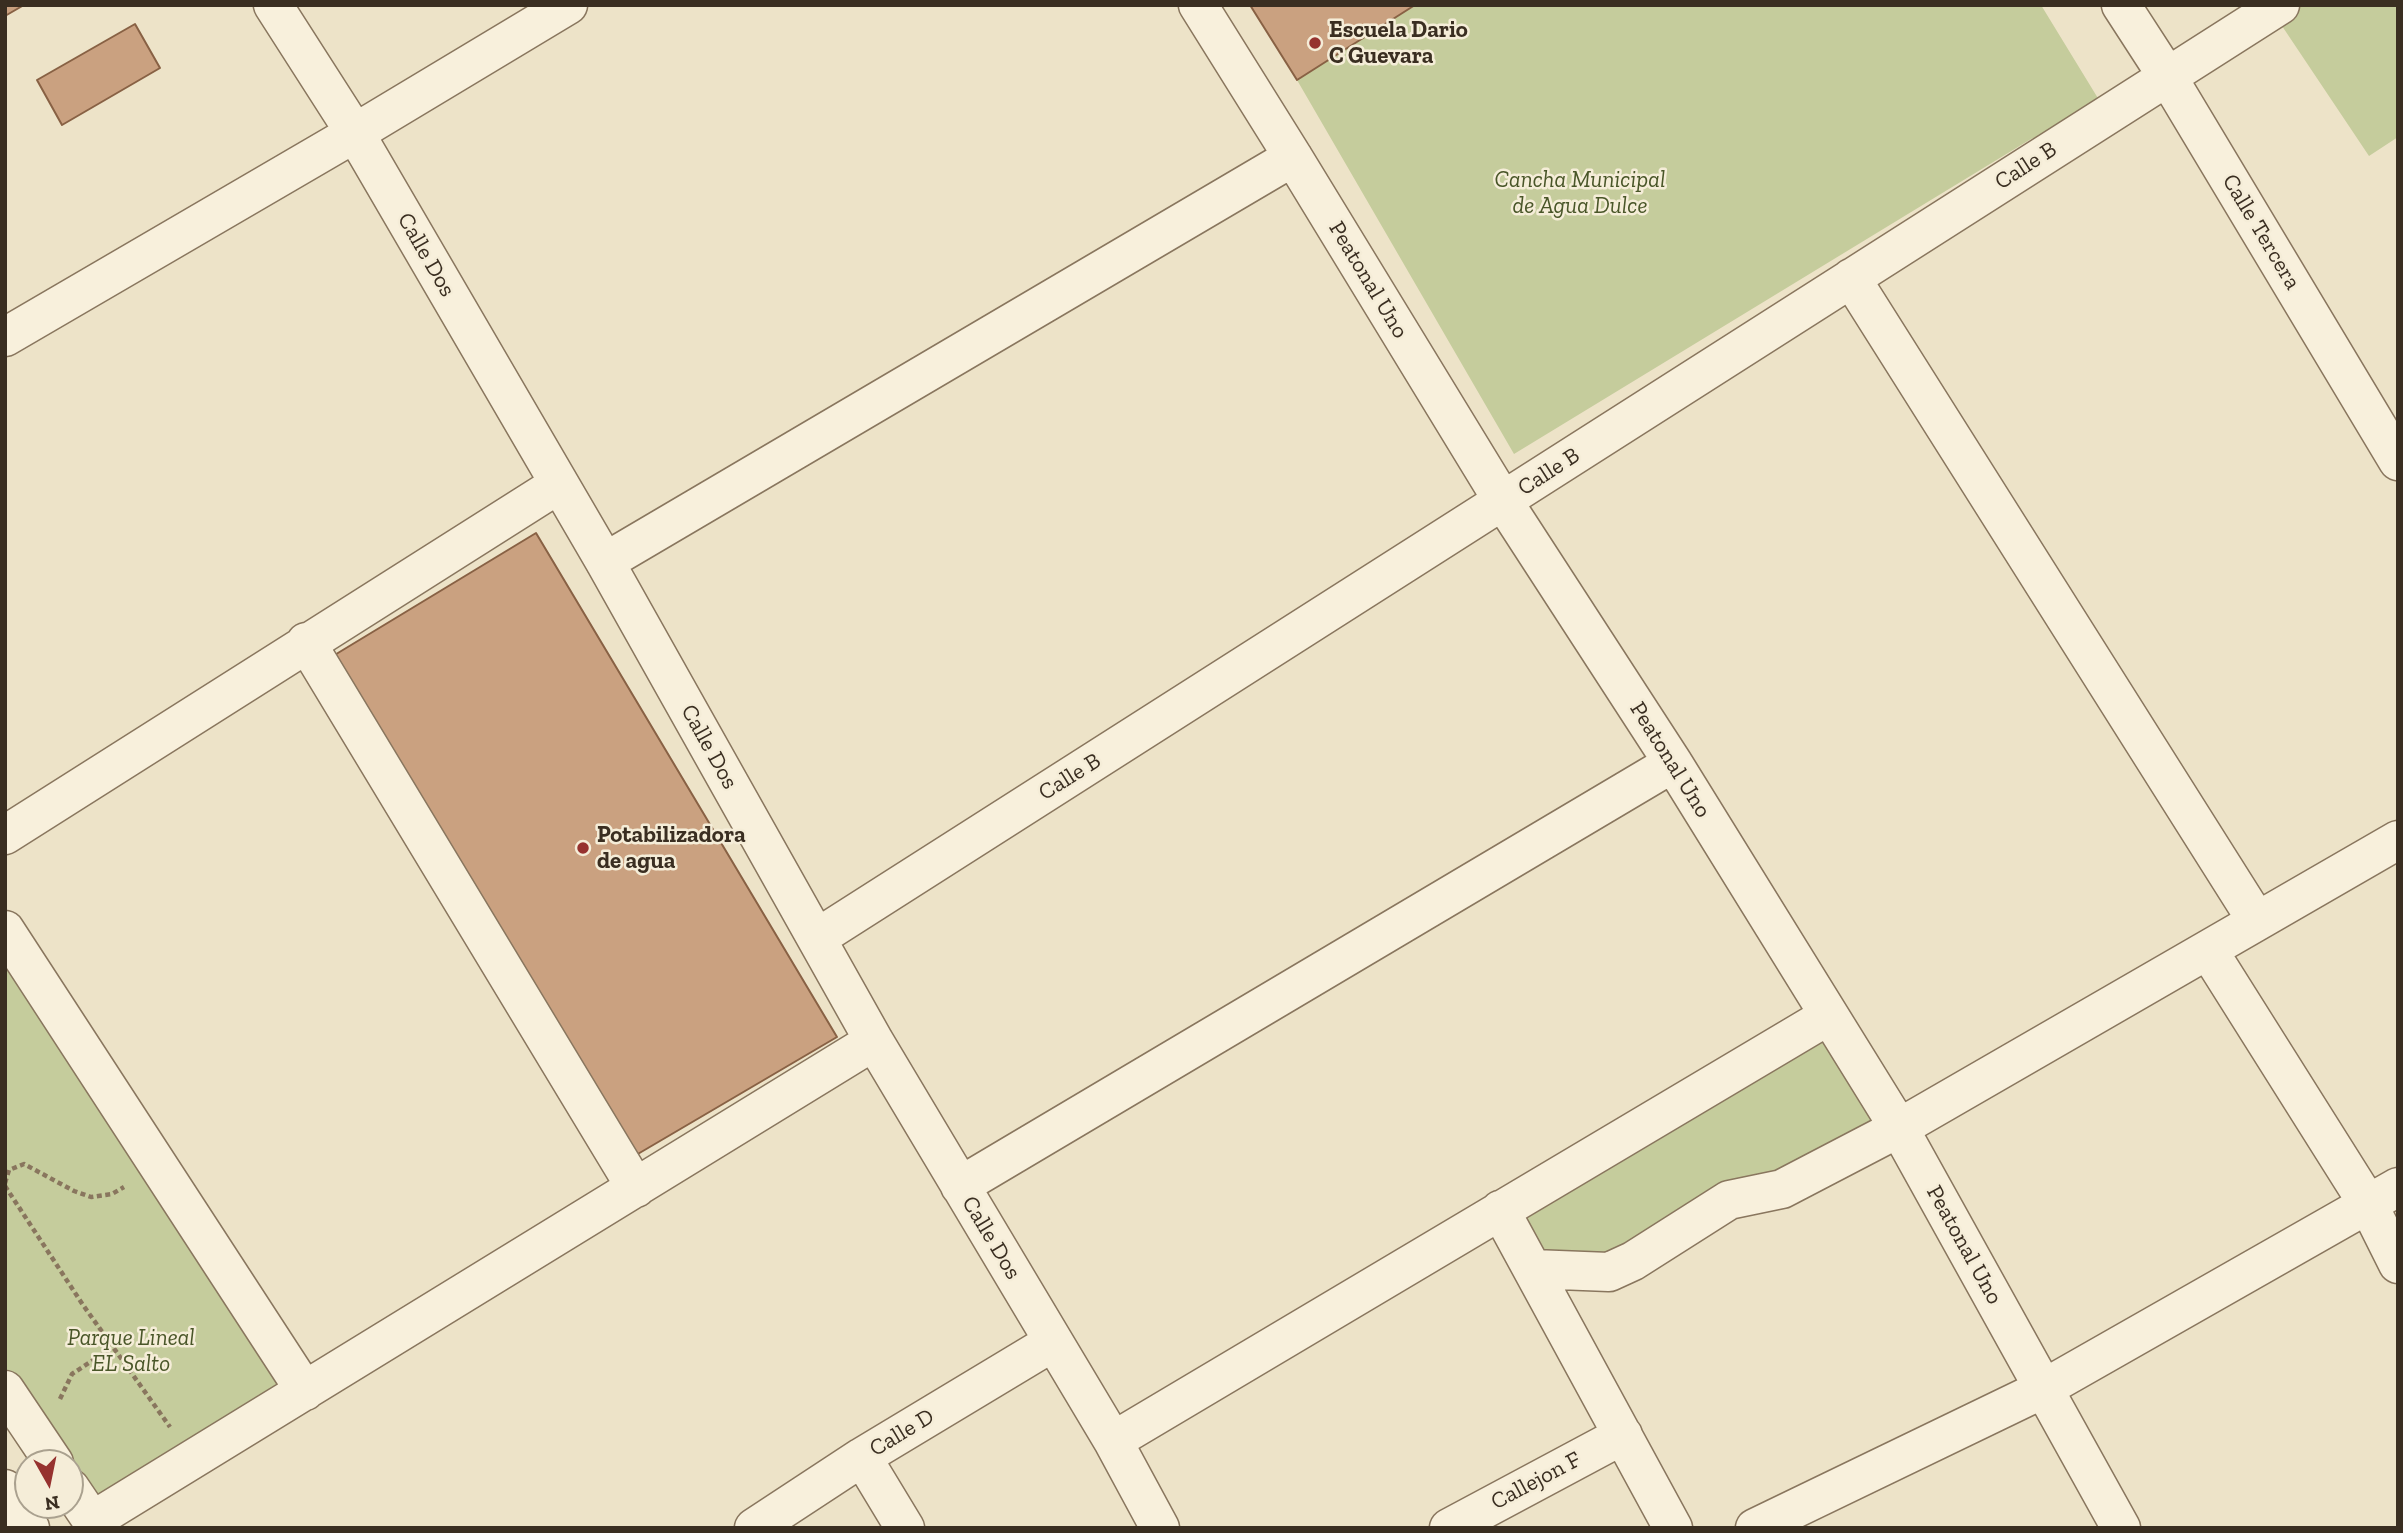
<!DOCTYPE html>
<html>
<head>
<meta charset="utf-8">
<style>
  body { margin:0 }
  #map { position:relative; width:2403px; height:1533px; overflow:hidden; background:#ede3c8; font-family:"Zilla Slab",serif }
  canvas { display:block }
  .frame { position:absolute; inset:0; border:7px solid #3a2e21; pointer-events:none }
  .north { position:absolute; left:14px; top:1449px; width:70px; height:70px; box-sizing:border-box; background:#f5edd8; border:2px solid #aaa18f; border-radius:50%; rotate:171deg; font-size:19px; font-weight:700; line-height:28px; text-align:center; color:#3a2e21 }
  .north::after { content:''; display:block; margin:auto; width:24px; height:32px; background:#96322f; clip-path:polygon(50% 0,100% 100%,50% 72%,0 100%) }
</style>
</head>
<body>
<div id="map">
<canvas width="2403" height="1533"></canvas>
<div class="frame"></div>
<div class="north">N</div>
</div>
<script>
const g = document.querySelector('canvas').getContext('2d');
g.lineJoin = 'round';
function paint(path, color) {
  g.fillStyle = color;
  g.fill(path, 'evenodd');
}
function toPath(rows) {
  const path = new Path2D();
  for (const r of rows) {
    path.moveTo(r[0], r[1]);
    for (let i = 2; i < r.length; i += 2) path.lineTo(r[i], r[i + 1]);
  }
  return path;
}
function trace(path, color, width, dash) {
  g.strokeStyle = color;
  g.lineWidth = width;
  g.lineCap = dash ? 'butt' : 'round';
  g.setLineDash(dash || []);
  g.stroke(path);
}
function write(font, color, halo, rows, align = 'center') {
  g.font = font + ' "Zilla Slab",serif';
  g.lineWidth = 5;
  g.setLineDash([]);
  g.textBaseline = 'middle';
  g.strokeStyle = halo;
  g.fillStyle = color;
  for (const [text, x, y, turn = 0] of rows) {
    g.save();
    g.translate(x, y);
    g.rotate((+turn || 0) * Math.PI / 180);
    g.textAlign = isNaN(turn) ? turn : align;
    if (halo) g.strokeText(text, 0, 0);
    g.fillText(text, 0, 0);
    g.restore();
  }
}
const green = toPath([
  [1415,5,2041,5,2107,113,2031,139,1514,454,1297,80],
  [2301,5,2398,5,2398,137,2369,156,2278,20],
  [5,930,305,1391,92,1521,5,1387],
  [1825,1026,1888,1125,1632,1254,1537,1264,1510,1212]
]);
const building = toPath([
  [5,5,24,5,5,16,5,5],
  [1250,5,1415,5,1297,80,1250,5],
  [135,24,160,68,62,125,37,80,135,24],
  [536,533,837,1037,631,1158,328,659,536,533]
]);
const path = toPath([
  [5,1183,9,1170,24,1164,74,1191,91,1197,112,1194,124,1187],
  [5,1186,83,1305,170,1427],
  [60,1399,72,1374,113,1347]
]);
const street = toPath([
  [273,5,355,133,605,562,874,1041,1113,1441,1160,1528],
  [1198,5,1293,157,1503,501,1673,763,1899,1128,2121,1528],
  [2121,5,2167,76,2398,461],
  [1851,278,2257,921],
  [5,337,355,133,568,5],
  [605,562,1293,157],
  [306,642,636,1188],
  [5,835,559,484],
  [5,930,305,1391],
  [817,938,2280,5],
  [2208,950,2368,1204,2398,1264],
  [960,1186,1673,763],
  [1500,1210,1673,1528],
  [1533,1269,1609,1272,1633,1261,1729,1200,1782,1189,1899,1128,2398,840],
  [5,1390,54,1463],
  [1113,1441,1828,1016],
  [862,1457,905,1528],
  [70,1488,97,1528],
  [5,1489,30,1528],
  [92,1521,874,1041],
  [754,1528,862,1457,1053,1342],
  [1449,1528,1623,1435],
  [1755,1528,2043,1389,2398,1187]
]);
const markers = [
  [1315,43,7,"#96322f"],
  [583,848,7,"#96322f"]
];
const poiNames = [
  ["Escuela Dario",1329,30],
  ["C Guevara",1329,56],
  ["Potabilizadora",597,835],
  ["de agua",597,861]
];
const streetNames = [
  ["Calle B",2026,166,-33],
  ["Calle Tercera",2261,232,59],
  ["Calle Dos",426,255,60],
  ["Peatonal Uno",1368,280,59],
  ["Calle B",1549,472,-33],
  ["Calle Dos",709,747,61],
  ["Peatonal Uno",1670,760,58],
  ["Calle B",1070,777,-32],
  ["Calle Dos",991,1238,59],
  ["Peatonal Uno",1964,1245,61],
  ["Calle D",902,1433,-31],
  ["Callejon F",1536,1481,-28]
];
const parkNames = [
  ["Cancha Municipal",1580,180],
  ["de Agua Dulce",1580,206],
  ["Parque Lineal",131,1338],
  ["EL Salto",131,1364]
];
paint(green, '#c5cc9c');
paint(building, '#caa180');
trace(building, '#886144', 2);
trace(street, '#89765e', 41);
trace(path, '#89765e', 4.5, [5, 3.5]);
trace(street, '#f8f0dc', 38);
for (const [x, y, r, color] of markers) {
  const dot = new Path2D();
  dot.arc(x, y, r, 0, 2 * Math.PI);
  g.fillStyle = color;
  g.fill(dot);
  trace(dot, '#f5edd8', 2.5);
}
write('bold 23px', '#3a2e21', '#f5edd8', poiNames, 'left');
write('23px', '#3a2e21', '#f5edd8', streetNames);
write('italic 23px', '#495628', '#f5edd8', parkNames);
</script>
</body>
</html>
